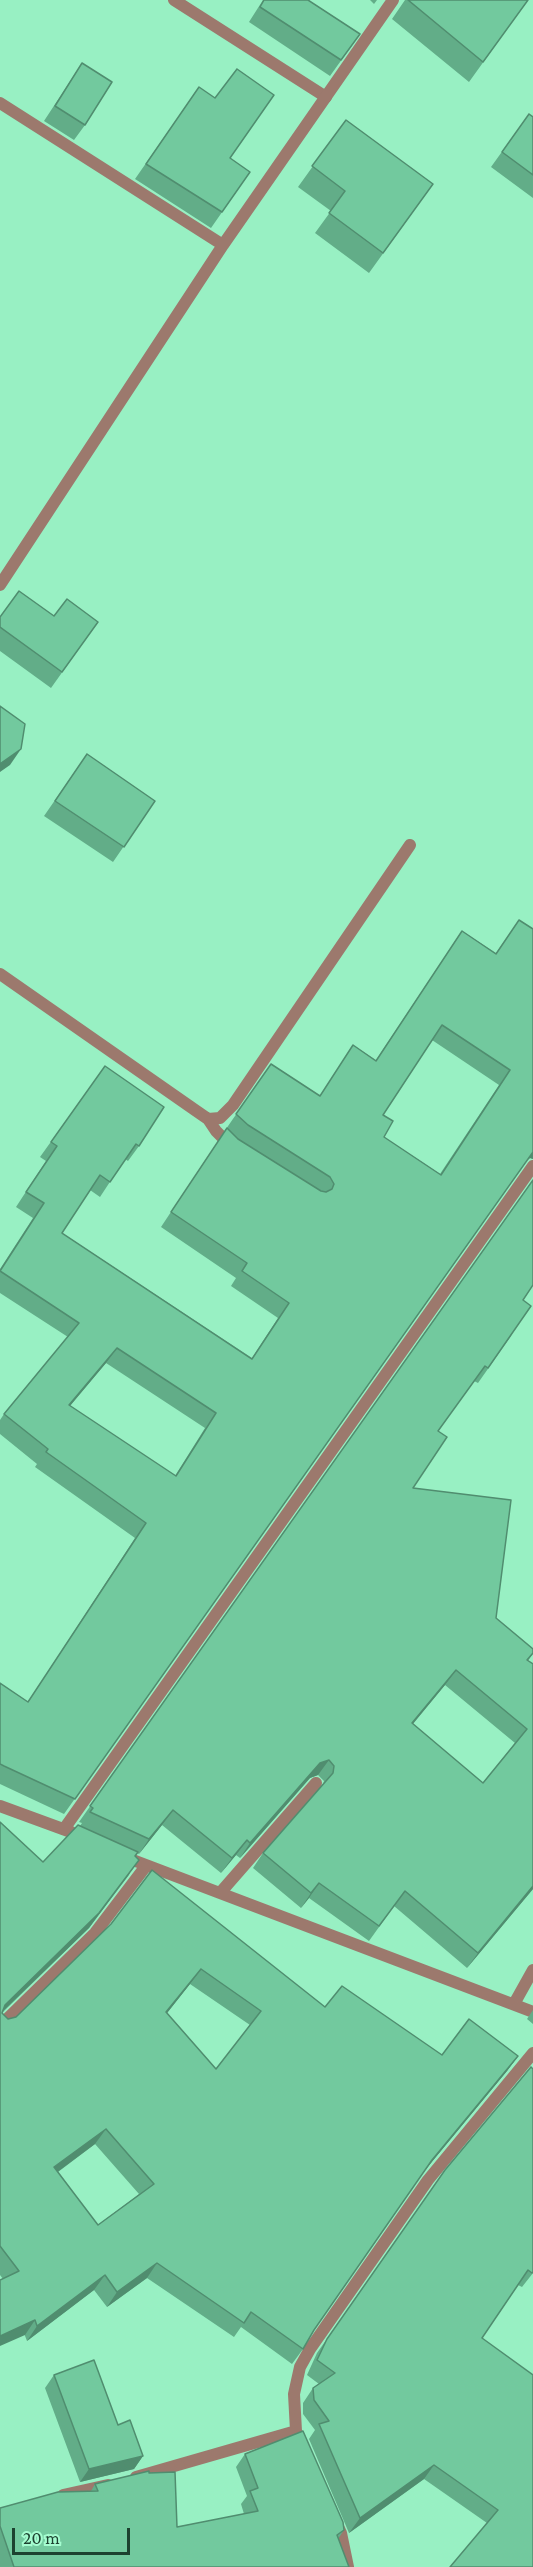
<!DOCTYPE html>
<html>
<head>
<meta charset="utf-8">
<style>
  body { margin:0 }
  #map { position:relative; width:533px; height:2567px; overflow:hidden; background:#98f0c3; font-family:"Crimson Pro",serif }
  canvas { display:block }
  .scale { position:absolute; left:12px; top:2528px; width:118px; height:27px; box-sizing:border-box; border:3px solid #1d4230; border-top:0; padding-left:8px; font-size:18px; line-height:21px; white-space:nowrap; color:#1d4230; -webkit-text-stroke:4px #a5fdd0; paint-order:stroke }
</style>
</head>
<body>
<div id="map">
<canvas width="533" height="2567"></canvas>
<div class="scale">20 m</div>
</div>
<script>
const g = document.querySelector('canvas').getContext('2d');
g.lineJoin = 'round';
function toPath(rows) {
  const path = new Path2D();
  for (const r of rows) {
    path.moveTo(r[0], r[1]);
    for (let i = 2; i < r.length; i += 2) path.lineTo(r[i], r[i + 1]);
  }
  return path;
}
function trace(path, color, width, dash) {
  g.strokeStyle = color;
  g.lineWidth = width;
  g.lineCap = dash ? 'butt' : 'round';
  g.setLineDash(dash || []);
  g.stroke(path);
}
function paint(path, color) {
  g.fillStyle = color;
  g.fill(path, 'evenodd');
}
const lane = toPath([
  [174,0,326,97]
]);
const street = toPath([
  [0,103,223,245],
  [0,585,223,245,393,0],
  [0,974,195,1110,208,1119,220,1118,233,1105,410,845],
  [208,1119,216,1131,232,1147],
  [0,1806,71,1832],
  [64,1829,533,1166],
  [125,1857,533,2012],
  [220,1893,316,1783],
  [514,2004,533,1970],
  [0,2026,95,1933,146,1866],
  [303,2446,296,2431,294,2394,300,2367,310,2349,428,2180,533,2053],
  [136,2477,296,2431],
  [63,2495,108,2485],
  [335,2520,341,2533,348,2567]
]);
const wall = toPath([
  [263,0,308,0,360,34,330,76,249,22],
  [370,0,377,0,374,4],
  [405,0,528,0,469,82,392,19],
  [82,63,85,125,74,140,44,121],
  [199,87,230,158,250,172,211,228,135,179],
  [529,114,533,117,533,198,491,167],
  [346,120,433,184,369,273,315,233,331,211,298,187],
  [54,616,98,622,51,688,0,651,0,617],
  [87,754,155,801,113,862,44,816],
  [519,920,533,929,533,1159,530,1158,526,1161,64,1814,0,1784,0,1683,28,1702,135,1538,35,1467,37,1464,0,1434,0,1420,4,1414,68,1337,0,1293,0,1269,33,1218,16,1207,46,1161,40,1157,105,1066,139,1146,128,1161,125,1159,100,1197,90,1190,62,1233,252,1358,278,1318,231,1286,236,1278,161,1227,226,1129,271,1064,320,1096,353,1045,376,1060,462,931,496,953],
  [432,1040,499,1085,440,1174,384,1137,383,1115],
  [106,1363,205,1428,175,1476,70,1406],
  [533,1180,523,1300,511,1336,478,1383,474,1381,438,1431,413,1488,496,1618,533,1653,528,1661,533,1889,467,1968,394,1906,369,1941,309,1898,301,1908,253,1868,263,1853,323,1784,324,1781,318,1775,310,1778,240,1858,236,1855,221,1873,162,1825,139,1854,137,1853,135,1856,129,1875,89,1928,2,2013,8,2019,16,2017,111,1924,325,2007,442,2055,518,2056,507,2071,421,2175,314,2330,303,2349,292,2364,241,2327,234,2337,147,2278,107,2307,94,2290,27,2341,3,2279,0,2275,0,1822,43,1862,80,1826,82,1823,79,1822],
  [445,1685,515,1743,483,1783,413,1724],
  [190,1984,250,2025,216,2069,167,2013],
  [95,2144,139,2194,98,2225,58,2172],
  [533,2010,533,2024,527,2019],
  [533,2069,533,2273,522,2287,518,2285,482,2338,533,2567,487,2523,424,2479,349,2533,309,2439,315,2430,303,2414,303,2403,313,2388,319,2384,307,2375,317,2353,445,2170],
  [54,2375,118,2425,143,2456,134,2469,80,2482,45,2388],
  [245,2454,344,2530,338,2539,349,2567,0,2567,0,2508,91,2491,95,2484,177,2527,244,2514,241,2504,247,2496,236,2467]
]);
const shadedWall = toPath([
  [21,749,10,765,0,772,0,764],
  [533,1152,533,1159,530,1158,526,1161,64,1814],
  [117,1348,106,1363,58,1420,69,1405],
  [456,1670,445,1685,401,1738,412,1723],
  [329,1760,318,1775,310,1778,240,1858,250,1843,320,1763],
  [173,1810,162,1825,139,1854,149,1839],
  [247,1840,236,1855,221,1873,232,1858],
  [139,1860,89,1928,0,2014,5,2005],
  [319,1883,309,1898,301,1908,311,1893],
  [533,1886,533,1889,467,1968,478,1953],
  [201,1969,190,1984,156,2027,166,2012],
  [518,2056,507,2071,421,2175,432,2160],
  [106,2129,95,2144,44,2182,54,2167],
  [157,2263,147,2278,107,2307,117,2292],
  [105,2275,94,2290,27,2341,37,2326],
  [35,2320,25,2335,0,2346,0,2336],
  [143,2456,134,2469,80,2482,89,2469],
  [434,2465,424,2479,349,2533,360,2518]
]);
const building = toPath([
  [264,0,308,0,360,34,341,60,260,7,264,0],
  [408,0,528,0,483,62,408,0],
  [82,63,112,82,85,125,55,106,82,63],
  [237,69,274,95,230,158,250,172,222,212,146,164,199,87,215,98,237,69],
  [529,114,533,117,533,175,502,152,529,114],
  [346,120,433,184,383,253,329,213,345,191,312,166,346,120],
  [19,591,54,616,67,599,98,622,62,672,0,627,0,617,19,591],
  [0,706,25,724,21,749,0,764,0,706],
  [87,754,155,801,124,847,55,801,87,754],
  [519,920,533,929,533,1152,75,1799,4,1766,0,1764,0,1683,28,1702,146,1523,46,1452,48,1449,4,1414,79,1323,0,1271,44,1203,26,1192,57,1146,51,1142,105,1066,164,1107,139,1146,136,1144,110,1182,100,1175,62,1233,252,1359,289,1303,242,1271,247,1263,171,1212,227,1128,238,1139,321,1191,326,1192,332,1189,334,1184,330,1177,248,1125,236,1114,271,1064,320,1096,353,1045,376,1061,462,931,496,954,519,920],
  [442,1025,510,1070,441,1175,384,1137,393,1121,383,1115,442,1025],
  [117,1348,216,1413,176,1476,69,1405,117,1348],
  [533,1180,533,1285,523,1300,531,1306,488,1368,485,1366,438,1431,447,1437,413,1488,511,1500,496,1618,533,1649,533,1653,527,1660,533,1664,533,1886,478,1953,405,1891,379,1926,319,1883,311,1893,263,1853,333,1773,334,1766,329,1760,320,1763,250,1843,247,1840,232,1858,173,1810,149,1839,90,1812,93,1808,90,1806,533,1180],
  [456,1670,527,1729,483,1783,412,1723,456,1670],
  [0,1822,43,1862,78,1825,138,1852,135,1856,139,1860,99,1913,5,2005,2,2013,8,2019,16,2017,111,1924,152,1870,325,2007,342,1986,442,2055,469,2019,518,2056,432,2160,314,2330,303,2349,251,2312,244,2323,157,2263,117,2292,105,2275,37,2326,35,2320,0,2336,0,2280,19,2271,0,2246,0,1822],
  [201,1969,261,2011,216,2069,166,2012,201,1969],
  [106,2129,154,2184,98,2225,54,2167,106,2129],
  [531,2067,533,2069,533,2272,532,2273,528,2270,482,2338,533,2375,533,2567,450,2567,498,2510,434,2465,360,2518,319,2424,329,2421,314,2400,313,2388,335,2373,317,2360,327,2339,445,2170,531,2067],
  [94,2360,118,2425,130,2420,143,2456,89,2469,54,2375,94,2360],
  [303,2431,343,2522,344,2530,337,2535,349,2567,14,2567,0,2526,0,2508,58,2492,98,2491,95,2484,149,2471,149,2473,175,2472,177,2527,258,2511,250,2491,258,2488,245,2454,303,2431]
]);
trace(lane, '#9c796d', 12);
trace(street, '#9c796d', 12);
paint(wall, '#62ad88');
paint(shadedWall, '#508d6f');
paint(building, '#72c99e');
trace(building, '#508d6f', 1.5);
</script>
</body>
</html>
